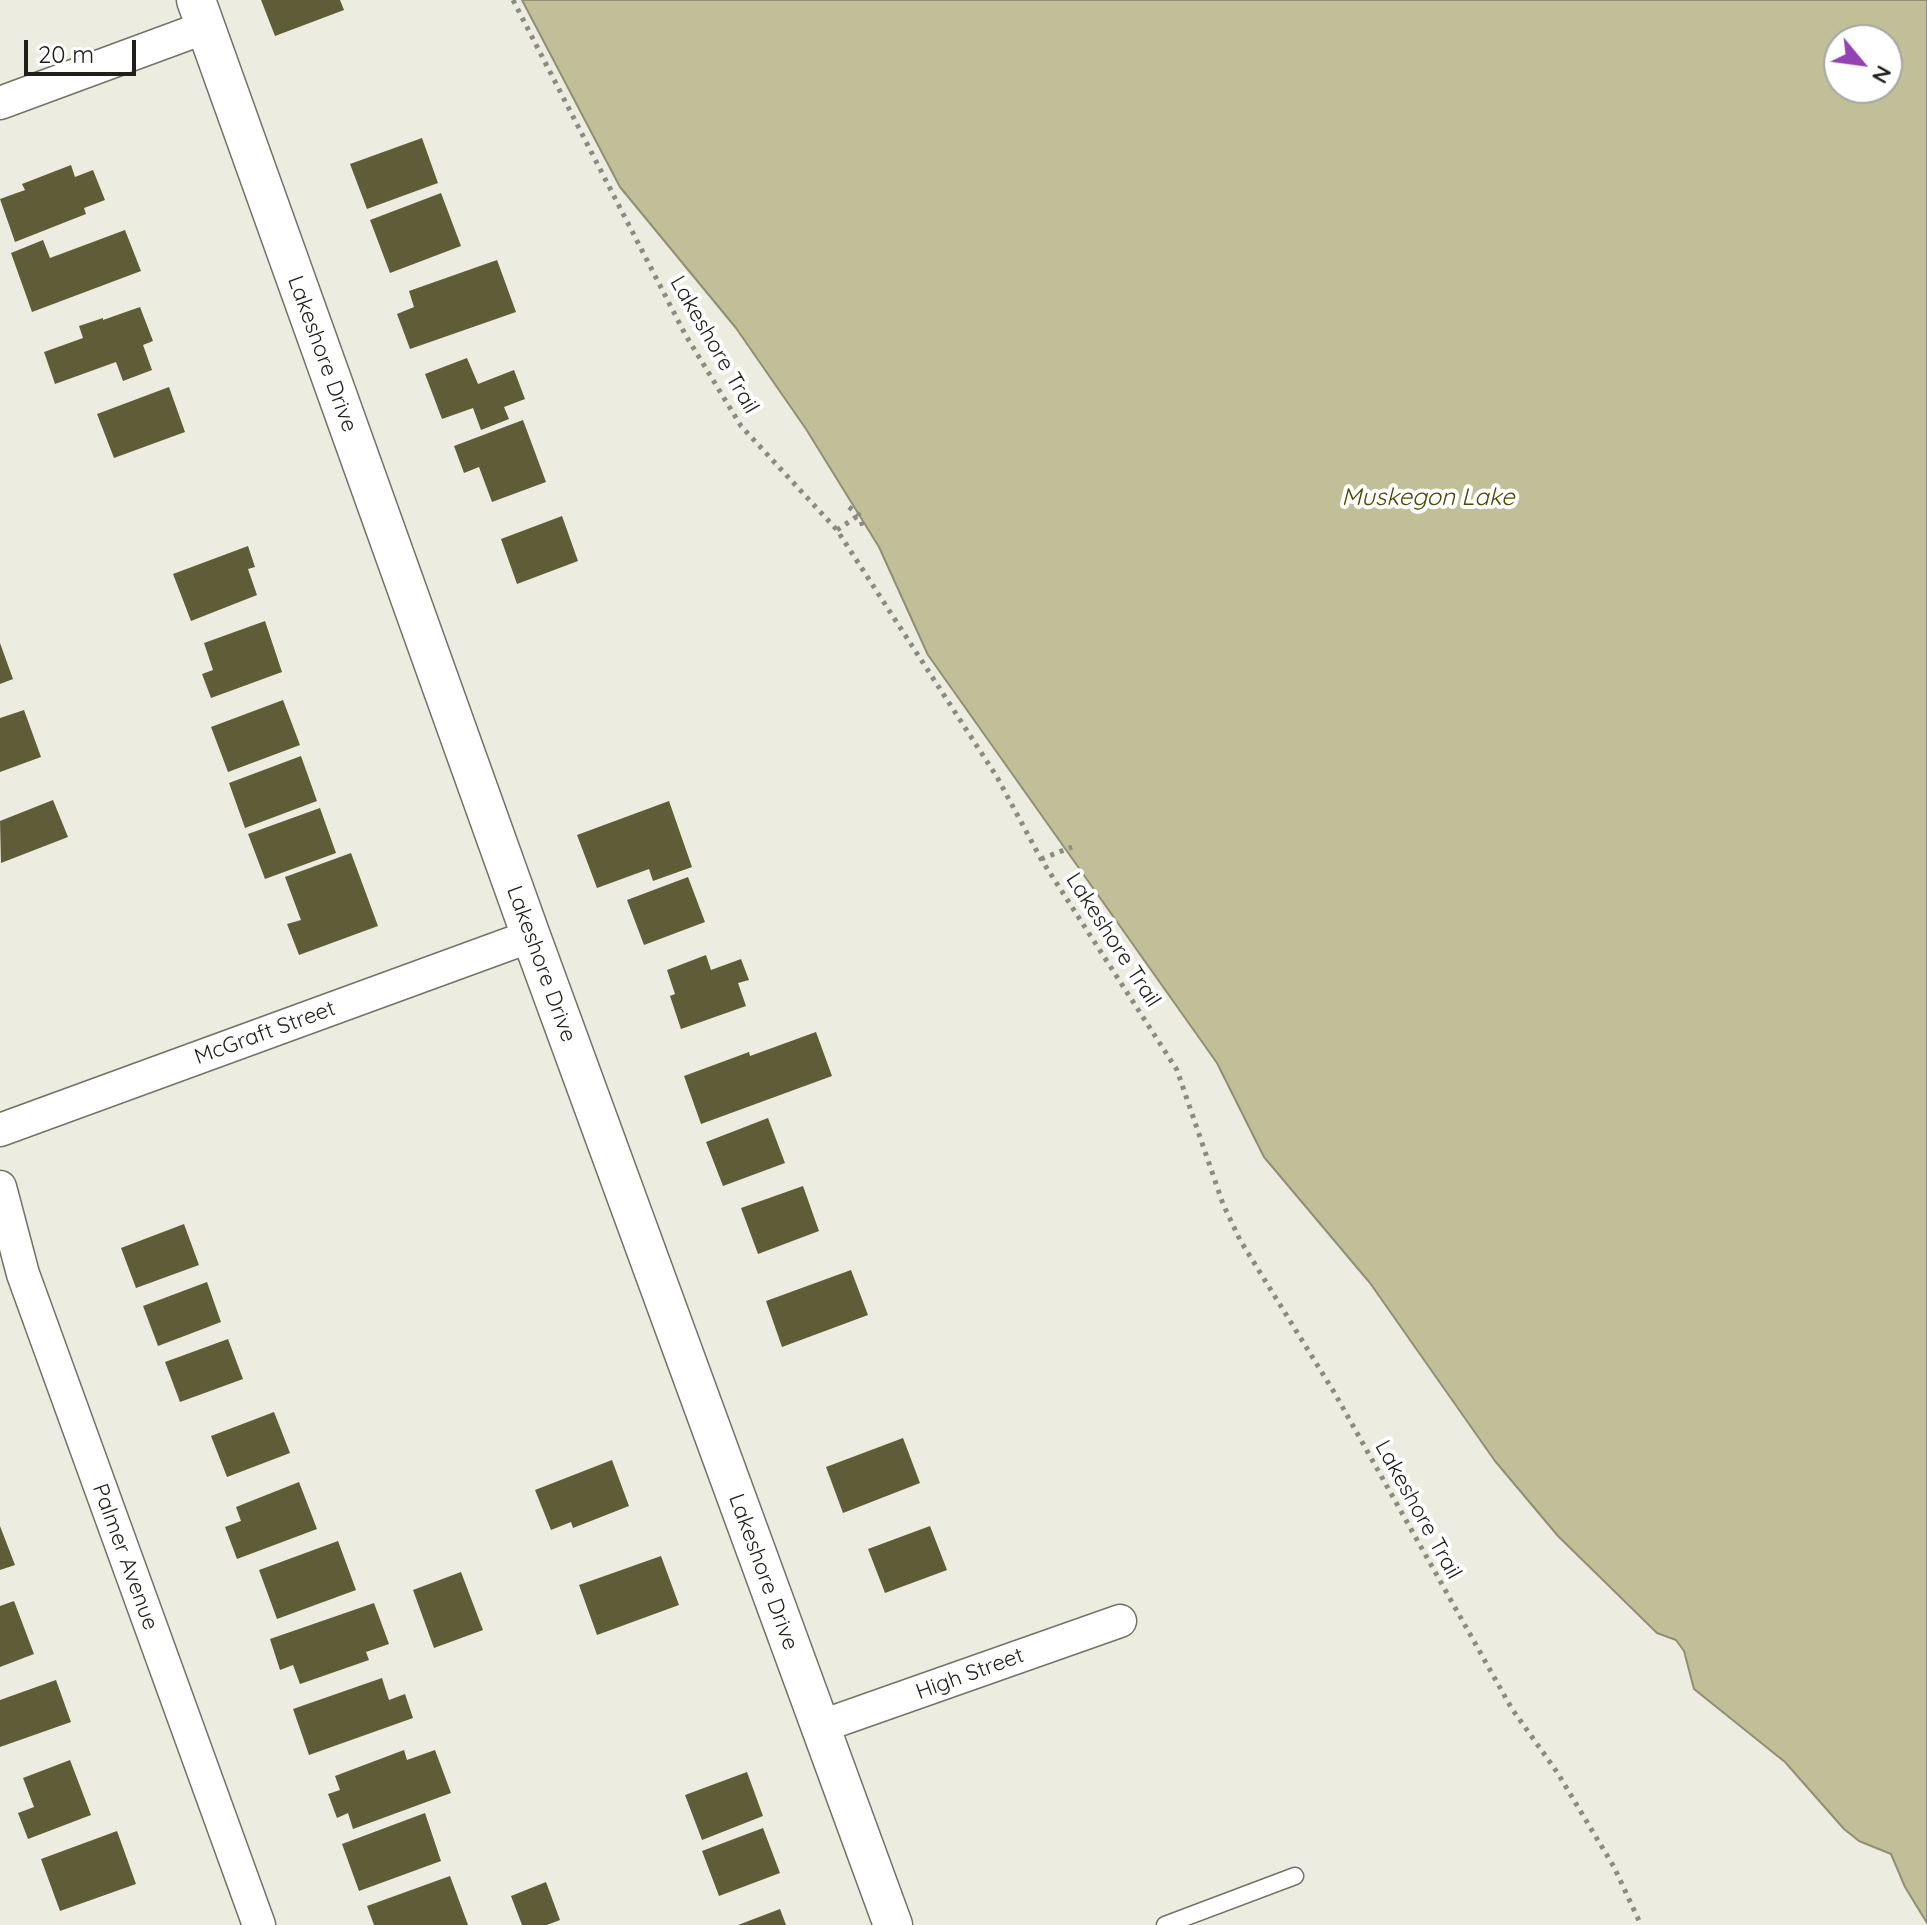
<!DOCTYPE html>
<html>
<head>
<meta charset="utf-8">
<style>
  body { margin:0 }
  #map { position:relative; width:1927px; height:1925px; overflow:hidden; background:#edece0; font-family:Quicksand,sans-serif }
  canvas { display:block }
  .north { position:absolute; left:1823px; top:24px; width:80px; height:80px; box-sizing:border-box; background:#fff; border:2px solid #a6a6a4; border-radius:50%; rotate:119deg; font-size:22px; font-weight:700; line-height:32px; text-align:center; color:#20201b }
  .north::after { content:''; display:block; margin:auto; width:28px; height:36px; background:#9343b2; clip-path:polygon(50% 0,100% 100%,50% 72%,0 100%) }
  .scale { position:absolute; left:24px; top:40px; width:112px; height:36px; box-sizing:border-box; border:4px solid #20201b; border-top:0; padding-left:10px; font-size:24px; line-height:28px; white-space:nowrap; color:#20201b; -webkit-text-stroke:6px #fff; paint-order:stroke }
</style>
</head>
<body>
<div id="map">
<canvas width="1927" height="1925"></canvas>
<div class="north">N</div>
<div class="scale">20 m</div>
</div>
<script>
const g = document.querySelector('canvas').getContext('2d');
g.lineJoin = 'round';
function paint(path, color) {
  g.fillStyle = color;
  g.fill(path, 'evenodd');
}
function toPath(rows) {
  const path = new Path2D();
  for (const r of rows) {
    path.moveTo(r[0], r[1]);
    for (let i = 2; i < r.length; i += 2) path.lineTo(r[i], r[i + 1]);
  }
  return path;
}
function trace(path, color, width, dash) {
  g.strokeStyle = color;
  g.lineWidth = width;
  g.lineCap = dash ? 'butt' : 'round';
  g.setLineDash(dash || []);
  g.stroke(path);
}
function write(font, color, halo, rows, align = 'center') {
  g.font = font + ' Quicksand,sans-serif';
  g.lineWidth = 8;
  g.setLineDash([]);
  g.textBaseline = 'middle';
  g.strokeStyle = halo;
  g.fillStyle = color;
  for (const [text, x, y, turn = 0] of rows) {
    g.save();
    g.translate(x, y);
    g.rotate((+turn || 0) * Math.PI / 180);
    g.textAlign = isNaN(turn) ? turn : align;
    if (halo) g.strokeText(text, 0, 0);
    g.fillText(text, 0, 0);
    g.restore();
  }
}
const water = toPath([
  [522,0,1927,0,1927,1923,1905,1887,1891,1854,1859,1841,1844,1829,1785,1762,1694,1689,1684,1651,1676,1640,1657,1633,1558,1536,1495,1461,1370,1283,1264,1157,1217,1063,928,655,879,547,806,429,736,328,620,187,522,0],
  [1839,40,1887,40,1887,88,1839,88,1839,40]
]);
const building = toPath([
  [261,0,340,0,344,10,275,36],
  [422,138,438,183,367,209,350,164],
  [71,165,75,177,93,170,105,200,84,208,86,214,15,242,0,199,25,190,22,184],
  [441,193,461,246,390,273,370,220],
  [125,230,141,271,32,312,11,253,43,240,50,258],
  [497,260,516,312,410,349,397,314,414,307,409,291],
  [140,307,153,341,143,345,152,370,123,381,116,362,55,384,44,352,83,338,79,326,103,318,103,320],
  [467,358,478,384,514,370,525,399,504,407,509,419,481,430,473,408,442,419,425,374],
  [169,387,185,432,114,458,97,414],
  [523,420,546,482,492,502,479,467,464,473,454,446],
  [562,516,578,561,517,584,501,539],
  [248,546,255,567,248,569,257,595,191,621,173,574],
  [265,621,282,672,211,698,202,674,213,670,204,643],
  [0,643,13,679,0,684],
  [283,700,300,745,228,772,211,727],
  [24,710,41,757,0,772,0,718],
  [301,756,317,801,245,828,229,783],
  [53,800,68,837,1,863,0,821],
  [669,801,692,867,653,881,649,869,597,888,577,835],
  [320,808,336,853,265,879,248,834],
  [351,853,378,926,299,955,287,924,301,920,285,877],
  [688,877,705,922,644,945,627,900],
  [706,955,711,970,741,959,749,980,738,983,746,1006,681,1029,670,996,675,994,667,970],
  [816,1032,832,1076,701,1124,684,1076,749,1052,750,1056],
  [768,1118,785,1163,723,1186,706,1142],
  [803,1186,819,1231,758,1254,741,1208],
  [184,1224,199,1265,136,1288,121,1248],
  [851,1270,868,1315,782,1347,766,1301],
  [207,1282,221,1322,158,1346,143,1306],
  [228,1339,243,1379,180,1402,165,1362],
  [274,1412,290,1453,227,1477,211,1436],
  [903,1438,920,1483,843,1513,826,1467],
  [612,1460,629,1506,573,1528,571,1522,551,1530,535,1490],
  [299,1482,317,1529,237,1559,225,1527,241,1521,236,1507],
  [0,1526,15,1565,0,1570],
  [930,1526,947,1570,885,1593,868,1549],
  [338,1541,356,1590,277,1619,259,1570],
  [661,1556,679,1605,597,1635,579,1585],
  [461,1572,483,1630,434,1648,413,1590],
  [14,1601,34,1654,0,1667,0,1606],
  [374,1603,389,1644,366,1652,369,1660,300,1684,293,1665,280,1670,270,1639],
  [382,1678,389,1700,405,1694,413,1718,309,1755,293,1709],
  [56,1680,71,1722,0,1747,0,1700],
  [404,1750,407,1760,435,1750,451,1793,353,1829,348,1813,337,1818,328,1794,340,1790,335,1776],
  [70,1760,91,1815,28,1839,18,1813,34,1807,23,1778],
  [747,1772,763,1816,702,1840,685,1795],
  [425,1813,441,1861,359,1891,342,1844],
  [763,1828,780,1873,719,1896,702,1851],
  [117,1831,136,1884,60,1911,41,1859],
  [450,1876,468,1925,374,1925,367,1906],
  [546,1882,560,1920,547,1925,522,1925,511,1896],
  [780,1909,786,1925,738,1925]
]);
const path = toPath([
  [513,0,685,334,741,426,837,530,997,777,1041,859,1177,1070,1223,1204,1240,1240,1334,1392,1512,1709,1557,1772,1614,1867,1641,1925],
  [849,507,859,515,864,530],
  [837,530,859,515],
  [1041,859,1072,847]
]);
const service = toPath([
  [1165,1925,1295,1876]
]);
const minor = toPath([
  [0,103,206,27],
  [0,1130,531,936],
  [0,1187,23,1274,259,1925],
  [819,1727,1120,1621]
]);
const tertiary = toPath([
  [196,0,531,936,893,1925]
]);
const streetNames = [
  ["Lakeshore Trail",714,345,60],
  ["Lakeshore Drive",322,354,70],
  ["Lakeshore Trail",1113,940,57],
  ["Lakeshore Drive",541,964,70],
  ["McGraft Street",265,1033,-20],
  ["Lakeshore Trail",1418,1510,61],
  ["Palmer Avenue",125,1557,70],
  ["Lakeshore Drive",763,1572,70],
  ["High Street",970,1674,-20]
];
const waterNames = [
  ["Muskegon Lake",1428,498]
];
paint(water, '#c1bf97');
trace(water, '#918f72', 2);
paint(building, '#5f5d38');
trace(service, '#727267', 19);
trace(minor, '#727267', 35);
trace(tertiary, '#727267', 41);
trace(path, '#8c8b82', 5, [4, 6]);
trace(service, '#fff', 16);
trace(minor, '#fff', 32);
trace(tertiary, '#fff', 38);
write('22px', '#20201b', '#fff', streetNames);
write('italic 24px', '#4d4801', '#fff', waterNames);
</script>
</body>
</html>
